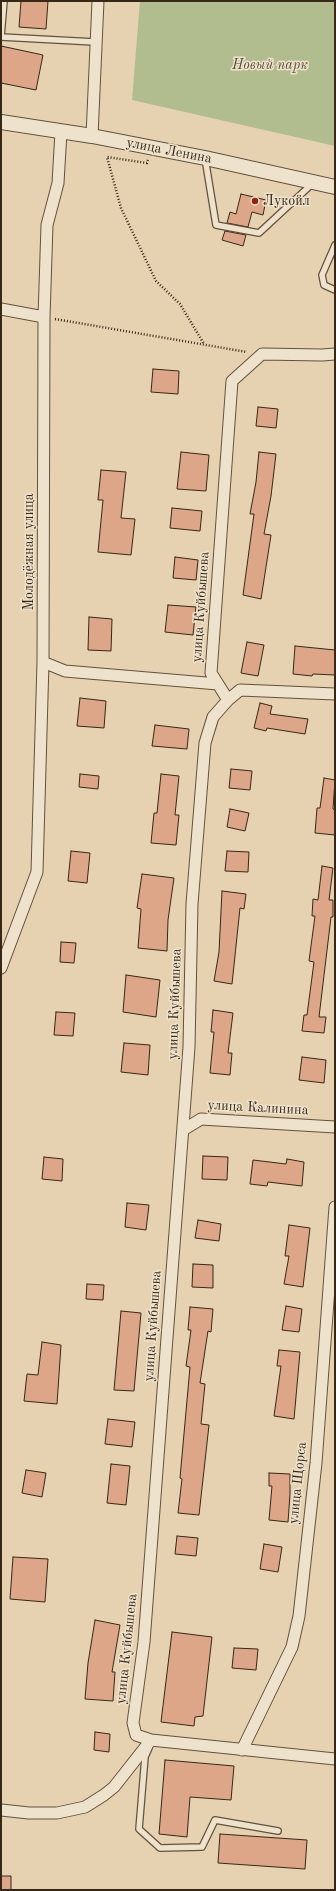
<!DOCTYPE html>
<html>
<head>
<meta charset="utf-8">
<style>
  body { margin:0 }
  #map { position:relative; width:336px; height:1891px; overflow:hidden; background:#e6d2b1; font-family:"Old Standard TT",serif }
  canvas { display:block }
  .frame { position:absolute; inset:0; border:2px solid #362716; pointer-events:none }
</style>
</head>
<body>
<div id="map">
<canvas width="336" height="1891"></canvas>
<div class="frame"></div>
</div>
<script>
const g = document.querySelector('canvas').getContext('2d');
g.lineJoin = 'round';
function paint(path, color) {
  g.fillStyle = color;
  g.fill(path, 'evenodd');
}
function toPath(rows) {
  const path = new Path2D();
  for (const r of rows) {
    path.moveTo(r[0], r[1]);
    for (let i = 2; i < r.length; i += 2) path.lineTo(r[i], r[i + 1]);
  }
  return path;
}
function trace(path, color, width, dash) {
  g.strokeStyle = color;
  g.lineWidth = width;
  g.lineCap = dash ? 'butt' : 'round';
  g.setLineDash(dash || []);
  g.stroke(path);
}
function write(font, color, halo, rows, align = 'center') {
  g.font = font + ' "Old Standard TT",serif';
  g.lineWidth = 3;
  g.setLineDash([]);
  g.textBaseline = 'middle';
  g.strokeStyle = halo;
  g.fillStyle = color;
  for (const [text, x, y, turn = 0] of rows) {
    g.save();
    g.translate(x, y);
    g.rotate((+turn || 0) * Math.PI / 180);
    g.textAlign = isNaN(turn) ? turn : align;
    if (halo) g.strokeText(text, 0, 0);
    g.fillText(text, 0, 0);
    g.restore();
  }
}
const green = toPath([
  [140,1,335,1,335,146,132,100]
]);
const building = toPath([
  [21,1,48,1,46,29,19,27,21,1],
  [1,46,43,55,36,90,1,83,1,46],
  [241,194,266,200,263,215,252,212,248,227,227,223,230,212,236,214,241,194],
  [225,231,246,235,243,246,222,240,225,231],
  [153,369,179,371,178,394,151,392,153,369],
  [258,407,278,409,276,428,256,426,258,407],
  [181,452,209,455,206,491,177,489,181,452],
  [259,452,276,454,271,496,264,534,271,535,261,599,243,595,254,514,250,514,256,482,259,452],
  [101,470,126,472,121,518,135,519,131,555,98,552,103,500,98,500,101,470],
  [172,508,202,511,200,531,170,528,172,508],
  [175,557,198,560,196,580,173,578,175,557],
  [168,605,196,607,193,635,165,632,168,605],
  [89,617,112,619,111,651,88,650,89,617],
  [247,642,264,645,258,676,241,673,247,642],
  [295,646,335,650,335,675,313,674,312,676,293,674,295,646],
  [80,698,106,701,104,728,77,726,80,698],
  [260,703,272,706,270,714,308,719,305,734,267,728,266,731,254,728,260,703],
  [155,725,189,729,187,749,152,746,155,725],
  [231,769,252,771,250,790,229,788,231,769],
  [80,774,99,776,98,789,79,787,80,774],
  [161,774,179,776,175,815,179,815,176,845,151,843,154,813,157,813,161,774],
  [324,778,335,780,333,809,335,810,335,835,315,833,317,808,320,808,324,778],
  [230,809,249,813,245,831,227,827,230,809],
  [71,851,90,853,87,883,68,881,71,851],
  [227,851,249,852,248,872,225,871,227,851],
  [322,866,333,868,329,900,333,900,333,917,331,917,319,1017,326,1017,324,1033,302,1031,304,1015,307,1015,314,962,309,961,315,916,312,916,313,899,318,900,322,866],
  [142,874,174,878,168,920,167,951,138,948,141,909,137,908,142,874],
  [222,891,246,894,244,909,240,908,232,984,214,981,219,952,222,891],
  [61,942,76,943,74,963,60,962,61,942],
  [126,975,160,980,156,1017,123,1012,126,975],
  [213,1010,233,1013,228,1053,232,1053,230,1075,210,1073,214,1032,211,1032,213,1010],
  [56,1012,75,1013,73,1036,54,1035,56,1012],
  [124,1043,150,1045,148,1075,121,1072,124,1043],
  [302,1057,326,1060,324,1083,299,1080,302,1057],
  [203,1156,228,1157,227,1180,202,1179,203,1156],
  [44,1157,63,1159,62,1181,42,1179,44,1157],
  [287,1159,304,1162,302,1186,268,1182,267,1186,250,1184,253,1160,286,1164,287,1159],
  [127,1203,149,1205,146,1230,125,1227,127,1203],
  [198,1220,221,1224,219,1241,195,1238,198,1220],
  [289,1225,310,1228,303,1287,284,1284,289,1256,285,1256,289,1225],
  [193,1264,213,1265,213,1288,192,1287,193,1264],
  [87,1284,104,1285,103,1300,86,1299,87,1284],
  [286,1306,302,1309,299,1332,282,1330,286,1306],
  [190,1307,213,1309,211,1332,208,1331,200,1383,205,1384,201,1424,209,1425,199,1515,178,1513,182,1479,180,1478,190,1367,186,1366,191,1330,188,1330,190,1307],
  [121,1311,141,1313,134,1391,114,1390,121,1311],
  [42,1342,61,1345,57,1404,24,1401,27,1374,38,1375,42,1342],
  [279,1350,300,1352,294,1419,274,1416,281,1366,277,1366,279,1350],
  [108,1419,135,1422,132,1447,105,1444,108,1419],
  [111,1464,130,1466,126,1505,107,1503,111,1464],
  [26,1470,46,1473,42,1497,22,1493,26,1470],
  [269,1473,290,1474,290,1494,288,1522,269,1520,272,1486,269,1486,269,1473],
  [177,1536,198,1538,196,1556,175,1554,177,1536],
  [264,1544,282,1547,278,1572,260,1569,264,1544],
  [13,1557,48,1559,45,1602,10,1599,13,1557],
  [95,1620,120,1625,112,1672,115,1672,113,1701,85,1699,88,1663,95,1620],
  [172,1632,212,1637,203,1716,195,1717,194,1726,161,1722,172,1632],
  [234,1648,258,1649,256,1670,232,1668,234,1648],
  [95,1732,110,1734,109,1752,94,1750,95,1732],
  [165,1760,234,1766,231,1800,190,1797,187,1837,159,1834,165,1760],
  [220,1834,307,1840,305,1869,218,1863,220,1834],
  [1,1876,11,1876,11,1890,1,1890,1,1876]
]);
const path = toPath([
  [148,160,147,163,107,157,121,208,156,281,180,304,204,344],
  [55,319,247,352]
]);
const service = toPath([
  [4,1,1,37,95,42],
  [205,158,216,225,259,233,312,184],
  [335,245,322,275,324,285,335,290],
  [149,1748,145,1757,139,1829,160,1848,202,1847,215,1820,278,1831]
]);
const minor = toPath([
  [92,136,98,1],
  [1,309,44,317],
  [335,354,322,355,262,354,232,381,211,673,228,700,213,717,205,743,192,904,189,1047,144,1642,133,1723,136,1735,151,1740,335,1759],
  [43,662,65,671,218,684],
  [228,700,240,690,335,694],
  [1,968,37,872,43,662,44,317,47,225,58,183,61,132],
  [183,1130,201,1119,335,1127],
  [242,1750,292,1647,299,1616,316,1463,335,1207],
  [1,1810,29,1813,57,1813,85,1807,104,1795,114,1787,151,1740]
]);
const tertiary = toPath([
  [1,122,92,136,205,158,335,187]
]);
const markers = [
  [255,201,4,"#8f2418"]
];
const parkNames = [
  ["Новый парк",270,65]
];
const streetNames = [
  ["улица Ленина",169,151,11],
  ["Молодёжная улица",29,552,-90],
  ["улица Куйбышева",201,607,-86],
  ["улица Куйбышева",175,1004,-88],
  ["улица Калинина",258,1108,3],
  ["улица Куйбышева",153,1326,-86],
  ["улица Щорса",298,1483,-84],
  ["улица Куйбышева",127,1649,-84]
];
const poiNames = [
  ["Лукойл",263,201]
];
paint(green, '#b1bd8f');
paint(building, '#dda688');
trace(building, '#362716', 1);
trace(service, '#62523d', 8);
trace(minor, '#62523d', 13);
trace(tertiary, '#62523d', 16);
trace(path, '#362716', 2.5, [1, 2]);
trace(service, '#efe2cc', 5.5);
trace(minor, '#efe2cc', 11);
trace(tertiary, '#efe2cc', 14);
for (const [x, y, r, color] of markers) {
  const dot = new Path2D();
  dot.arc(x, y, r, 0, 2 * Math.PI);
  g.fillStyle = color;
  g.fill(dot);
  trace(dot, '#efe2cc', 1.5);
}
write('italic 14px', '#554c34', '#efe2cc', parkNames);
write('14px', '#362716', '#efe2cc', streetNames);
write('14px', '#362716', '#efe2cc', poiNames, 'left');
</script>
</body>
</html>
